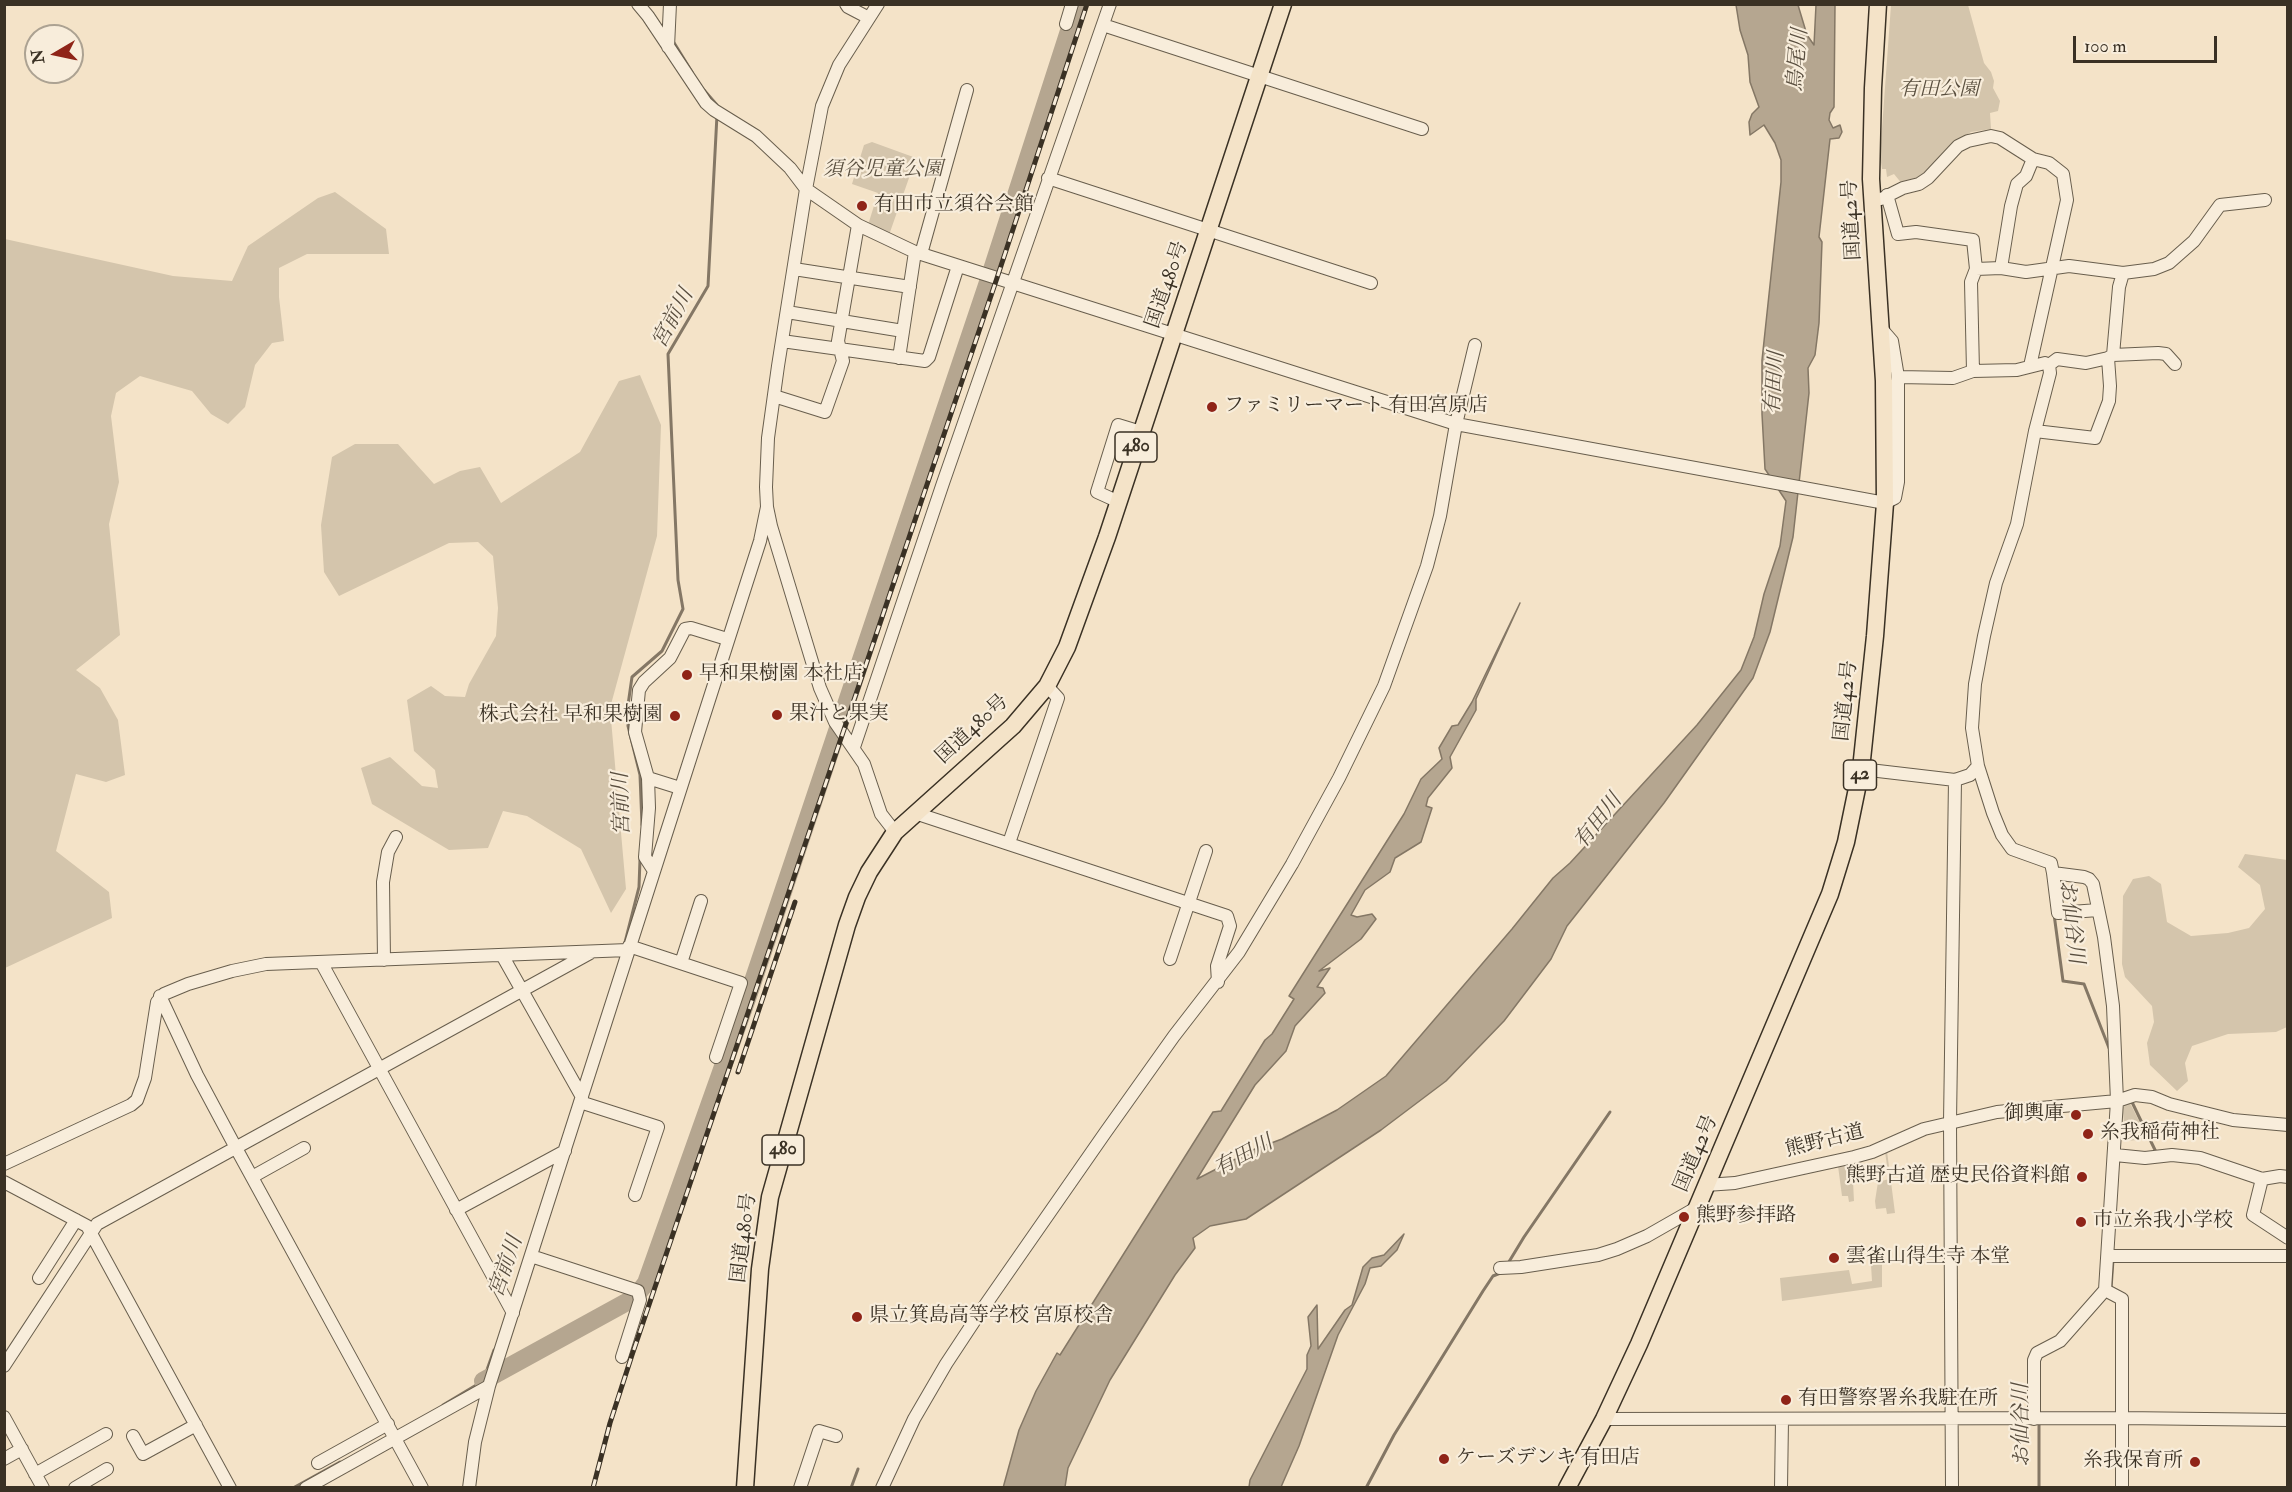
<!DOCTYPE html>
<html>
<head>
<meta charset="utf-8">
<style>
  body { margin:0 }
  #map { position:relative; width:2292px; height:1492px; overflow:hidden; background:#f4e3c8; font-family:"IM FELL Double Pica",serif }
  canvas { display:block }
  .frame { position:absolute; inset:0; border:6px solid #3a3124; pointer-events:none }
  .north { position:absolute; left:24px; top:24px; width:60px; height:60px; box-sizing:border-box; background:#f8eddb; border:2px solid #aca292; border-radius:50%; rotate:261deg; font-size:16px; font-weight:700; line-height:24px; text-align:center; color:#3a3124 }
  .north::after { content:''; display:block; margin:auto; width:21px; height:27px; background:#8f2418; clip-path:polygon(50% 0,100% 100%,50% 72%,0 100%) }
  .scale { position:absolute; left:2073px; top:36px; width:144px; height:27px; box-sizing:border-box; border:3px solid #3a3124; border-top:0; padding-left:8px; font-size:18px; line-height:21px; white-space:nowrap; color:#3a3124; -webkit-text-stroke:4px #f8eddb; paint-order:stroke }
</style>
</head>
<body>
<div id="map">
<canvas width="2292" height="1492"></canvas>
<div class="frame"></div>
<div class="north">N</div>
<div class="scale">100 m</div>
</div>
<script>
const g = document.querySelector('canvas').getContext('2d');
g.lineJoin = 'round';
function paint(path, color) {
  g.fillStyle = color;
  g.fill(path, 'evenodd');
}
function toPath(rows) {
  const path = new Path2D();
  for (const r of rows) {
    path.moveTo(r[0], r[1]);
    for (let i = 2; i < r.length; i += 2) path.lineTo(r[i], r[i + 1]);
  }
  return path;
}
function trace(path, color, width, dash) {
  g.strokeStyle = color;
  g.lineWidth = width;
  g.lineCap = dash ? 'butt' : 'round';
  g.setLineDash(dash || []);
  g.stroke(path);
}
function write(font, color, halo, rows, align = 'center') {
  g.font = font + ' "IM FELL Double Pica","Noto Serif JP",serif';
  g.lineWidth = 4.5;
  g.setLineDash([]);
  g.textBaseline = 'middle';
  g.strokeStyle = halo;
  g.fillStyle = color;
  for (const [text, x, y, turn = 0] of rows) {
    g.save();
    g.translate(x, y);
    g.rotate((+turn || 0) * Math.PI / 180);
    g.textAlign = isNaN(turn) ? turn : align;
    if (halo) g.strokeText(text, 0, 0);
    g.fillText(text, 0, 0);
    g.restore();
  }
}
const green = toPath([
  [1891,5,1968,5,1984,63,1991,72,1994,81,1993,88,2000,101,1998,111,1990,113,1991,129,1971,132,1960,139,1921,179,1903,185,1894,174,1887,177,1886,169,1882,169,1880,156],
  [872,142,916,158,889,235,868,225,878,193,852,184,864,145],
  [335,192,386,229,389,254,307,254,279,268,279,297,284,341,272,343,255,365,245,407,228,424,211,414,192,391,140,376,116,393,111,416,119,482,109,524,120,635,76,670,100,688,118,720,125,775,106,782,76,774,56,851,109,892,112,918,5,968,5,239,173,276,232,281,248,246,318,198],
  [640,375,661,425,657,536,610,708,626,889,611,913,581,849,527,816,503,811,488,848,449,850,372,804,361,768,390,757,422,786,438,788,435,770,414,751,407,700,431,686,445,696,465,697,469,684,496,636,498,608,493,556,478,542,449,543,339,596,324,572,321,525,332,457,355,444,398,444,434,484,460,471,480,467,501,503,580,452,619,381],
  [2245,854,2287,860,2287,1027,2276,1032,2228,1034,2192,1046,2185,1063,2188,1081,2177,1091,2150,1065,2147,1043,2154,1022,2152,1006,2125,977,2122,964,2123,896,2133,879,2149,876,2161,884,2167,922,2191,936,2228,933,2249,928,2265,909,2260,885,2238,867],
  [2129,1101,2148,1139,2126,1141,2122,1104],
  [1887,1151,1895,1213,1887,1214,1886,1208,1876,1209,1875,1201,1878,1182,1889,1179,1885,1152],
  [1852,1163,1854,1201,1849,1202,1848,1196,1842,1196,1838,1166],
  [1879,1247,1882,1247,1882,1287,1782,1301,1780,1278,1849,1270,1852,1284,1872,1281,1871,1265,1879,1264]
]);
const water = toPath([
  [1736,5,1798,5,1807,35,1814,45,1816,5,1835,5,1834,107,1830,113,1829,120,1833,128,1840,125,1842,132,1839,138,1830,139,1819,237,1822,242,1819,323,1815,355,1808,368,1809,393,1793,537,1770,632,1753,678,1664,803,1567,926,1551,959,1504,1021,1446,1081,1381,1130,1246,1219,1210,1226,1193,1238,1195,1248,1175,1275,1110,1380,1068,1468,1065,1487,1003,1488,1019,1430,1036,1391,1057,1353,1060,1355,1213,1112,1221,1111,1265,1040,1272,1034,1294,999,1289,996,1404,814,1421,779,1442,759,1439,748,1452,726,1458,725,1472,702,1520,603,1476,699,1476,710,1450,757,1452,768,1428,798,1426,806,1432,808,1421,842,1395,858,1390,872,1365,890,1351,915,1357,917,1372,914,1376,919,1361,939,1319,971,1330,968,1317,987,1323,988,1325,993,1295,1026,1286,1051,1255,1085,1197,1179,1255,1149,1282,1139,1337,1110,1386,1076,1512,929,1553,878,1570,863,1697,725,1741,670,1754,637,1764,594,1780,546,1786,501,1765,469,1762,414,1762,360,1781,182,1781,160,1775,143,1764,125,1750,135,1749,122,1752,114,1759,107,1750,82,1748,55,1740,30,1736,5],
  [1404,1234,1397,1250,1381,1266,1370,1268,1365,1284,1338,1335,1299,1446,1281,1487,1249,1487,1250,1480,1307,1369,1307,1355,1311,1346,1308,1317,1317,1305,1318,1349,1345,1310,1352,1305,1363,1267,1372,1258,1384,1255,1404,1234]
]);
const stream = toPath([
  [673,41,692,72],
  [704,90,717,105],
  [642,825,640,775,628,726,628,705,632,677,662,651,683,609,678,580,668,354,708,286,717,115],
  [2054,914,2063,981,2084,984,2109,1048],
  [624,946,639,887,640,859],
  [2131,1100,2156,1152],
  [1507,1265,1524,1237,1610,1112],
  [2111,1289,2113,1260],
  [443,1405,483,1381,494,1350],
  [2039,1422,2039,1488],
  [293,1488,340,1462],
  [851,1488,858,1469],
  [1366,1488,1394,1435,1483,1291,1493,1276,1503,1272]
]);
const river = toPath([
  [483,1381,625,1303,635,1297,646,1283,747,999,988,282,1077,6]
]);
const minor = toPath([
  [638,4,648,16,706,103,714,110,756,136,790,168,806,189,858,225,915,252,1456,424,1885,503,1895,498,1898,482,1898,377,1892,341,1879,326],
  [846,4,848,7,869,18],
  [878,4,839,65,822,106,806,189,778,366,768,438,766,487,767,507,771,526,820,688,835,722,864,764,881,814,895,832],
  [1066,24,1072,4],
  [1103,25,1422,129],
  [668,47,670,4],
  [1048,178,1371,283],
  [1887,195,1898,234,1916,232,1973,240,1976,269,1971,282,1973,371,1953,378,1898,377],
  [1881,199,1903,188,1919,184,1928,178,1958,146,1968,141,1991,136,2000,138,2033,159,2026,176,2017,184,2011,206,2001,268],
  [921,254,967,90],
  [794,269,910,287],
  [1976,269,2001,268,2026,272,2069,266,2123,273],
  [787,312,903,331],
  [782,341,925,361,929,357,958,266],
  [2113,355,2158,353,2166,354,2175,364],
  [899,358,915,252],
  [2108,358,2113,355,2119,287,2123,273,2154,269,2169,263,2194,241,2220,205,2265,200],
  [2030,366,2067,200,2063,174,2049,163,2033,159],
  [1973,371,2017,370,2045,363,2049,365,2057,359,2086,363,2108,358,2110,386,2109,401,2095,438,2035,431],
  [774,396,825,412,843,361,838,341,858,225],
  [1119,502,1097,492,1118,425,1141,432],
  [854,747,943,483,1110,4],
  [1861,769,1955,780,1970,775,1978,766],
  [648,778,680,788],
  [915,813,1227,916,1230,926,1217,966,1218,982],
  [1009,843,1058,698,1047,686],
  [654,871,645,857,649,808,648,778,635,732,639,690,644,682,670,658,685,629,691,628,727,639],
  [2053,873,2058,913,2098,910],
  [629,946,741,983,716,1057],
  [502,955,582,1097],
  [1170,959,1206,851],
  [384,960,383,882,388,852,396,837],
  [321,962,513,1313],
  [681,963,701,901],
  [160,996,197,1075,236,1148,422,1488],
  [580,1102,658,1127,635,1195],
  [2115,1155,2145,1158,2172,1155,2200,1158,2262,1179,2280,1176,2288,1177],
  [4,1164,131,1105,137,1100,145,1078,157,1002,164,994,188,984,232,971,266,964,628,950],
  [252,1177,304,1148],
  [2262,1179,2253,1215,2288,1238],
  [4,1182,87,1226,230,1488],
  [1706,1185,1735,1183,1854,1157,1872,1152,1924,1129,1997,1112,2117,1101,2135,1095,2152,1097,2169,1104,2233,1120,2288,1125],
  [456,1210,565,1151],
  [531,1256,638,1291,640,1300,622,1357],
  [2108,1256,2288,1256],
  [1500,1268,1521,1267,1598,1255,1617,1249,1647,1236,1696,1208],
  [39,1278,76,1220],
  [2105,1290,2122,1299,2122,1488],
  [4,1366,97,1224,590,953],
  [4,1417,43,1488],
  [1604,1419,2122,1418,2288,1420],
  [2034,1419,2034,1360,2037,1353,2060,1341,2105,1290,2117,1101,2113,1006,2104,937,2093,884,2089,879,2084,877,2053,873,2051,863,2012,849,2002,835,1993,813,1978,766,1972,728,1975,684,1984,636,1996,583,2017,524,2035,431,2050,373,2049,365],
  [133,1436,143,1454,196,1425],
  [4,1459,22,1449],
  [318,1463,388,1424],
  [35,1474,106,1434],
  [75,1488,107,1469],
  [306,1488,489,1386],
  [469,1488,475,1442,489,1386,760,541,767,507],
  [800,1488,819,1431,836,1436],
  [882,1488,914,1419,946,1364,979,1314,1105,1133,1174,1036,1239,952,1292,864,1339,778,1384,686,1427,566,1440,516,1456,424,1475,345],
  [1781,1488,1782,1420],
  [1952,1488,1950,1122,1955,780]
]);
const highway = toPath([
  [745,1488,760,1269,770,1197,847,925,857,897,869,872,895,832,1013,726,1047,686,1067,647,1107,537,1283,4],
  [1567,1488,1604,1419,1639,1344,1830,894,1846,842,1861,769,1875,636,1885,503,1884,381,1871,179,1873,88,1878,4]
]);
const rail = toPath([
  [738,1072,795,902],
  [593,1488,610,1423,632,1355,997,278,1087,4]
]);
const markers = [
  [862,206,6,"#8f2418"],
  [1212,407,6,"#8f2418"],
  [687,675,6,"#8f2418"],
  [777,715,6,"#8f2418"],
  [675,716,6,"#8f2418"],
  [2076,1115,6,"#8f2418"],
  [2088,1134,6,"#8f2418"],
  [2082,1177,6,"#8f2418"],
  [1684,1217,6,"#8f2418"],
  [2081,1222,6,"#8f2418"],
  [1834,1258,6,"#8f2418"],
  [857,1317,6,"#8f2418"],
  [1786,1400,6,"#8f2418"],
  [1444,1459,6,"#8f2418"],
  [2195,1462,6,"#8f2418"]
];
const shields = [
  [1136,447,42],
  [1860,775,33],
  [783,1150,42]
];
const shieldNames = [
  ["480",1136,447],
  ["42",1860,775],
  ["480",783,1150]
];
const parkNames = [
  ["有田公園",1939,91],
  ["須谷児童公園",883,171]
];
const poiNames = [
  ["有田市立須谷会館",874,206],
  ["ファミリーマート 有田宮原店",1224,407],
  ["早和果樹園 本社店",699,675],
  ["果汁と果実",789,715],
  ["株式会社 早和果樹園",663,716,"right"],
  ["御輿庫",2064,1115,"right"],
  ["糸我稲荷神社",2100,1134],
  ["熊野古道 歴史民俗資料館",2070,1177,"right"],
  ["熊野参拝路",1696,1217],
  ["市立糸我小学校",2093,1222],
  ["雲雀山得生寺 本堂",1846,1258],
  ["県立箕島高等学校 宮原校舎",869,1317],
  ["有田警察署糸我駐在所",1798,1400],
  ["ケーズデンキ 有田店",1456,1459],
  ["糸我保育所",2183,1462,"right"]
];
const streetNames = [
  ["国道42号",1853,220,-93],
  ["国道480号",1168,285,-71],
  ["国道42号",1847,701,-84],
  ["国道480号",973,730,-43],
  ["熊野古道",1825,1142,-14],
  ["国道42号",1697,1154,-67],
  ["国道480号",745,1238,-83]
];
const waterNames = [
  ["鳥尾川",1799,60,-85],
  ["宮前川",674,319,-62],
  ["有田川",1776,383,-86],
  ["宮前川",623,804,-92],
  ["有田川",1599,822,-52],
  ["お仙谷川",2070,922,83],
  ["有田川",1244,1157,-28],
  ["宮前川",507,1267,-71],
  ["お仙谷川",2023,1425,-91]
];
paint(green, '#d4c5ac');
paint(water, '#b5a690');
trace(water, '#847765', 1.5);
trace(stream, '#847765', 3);
trace(river, '#b5a690', 18);
trace(minor, '#685e4d', 14);
trace(highway, '#3a3124', 19);
trace(minor, '#f8eddb', 12);
trace(highway, '#f4e3c8', 16);
trace(rail, '#3a3124', 5);
trace(rail, '#f8eddb', 3, [9]);
for (const [x, y, r, color] of markers) {
  const dot = new Path2D();
  dot.arc(x, y, r, 0, 2 * Math.PI);
  g.fillStyle = color;
  g.fill(dot);
  trace(dot, '#f8eddb', 2);
}
for (const [x, y, w] of shields) {
  const box = new Path2D();
  box.roundRect(x - w / 2, y - 15, w, 30, 4.5);
  g.fillStyle = '#f8eddb';
  g.fill(box);
  trace(box, '#3a3124', 1.5);
}
write('bold 18px', '#3a3124', null, shieldNames);
write('italic 20px', '#594f3f', '#f8eddb', parkNames);
write('20px', '#3a3124', '#f8eddb', poiNames, 'left');
write('20px', '#3a3124', '#f8eddb', streetNames);
write('italic 21px', '#594e3f', '#f8eddb', waterNames);
</script>
</body>
</html>
